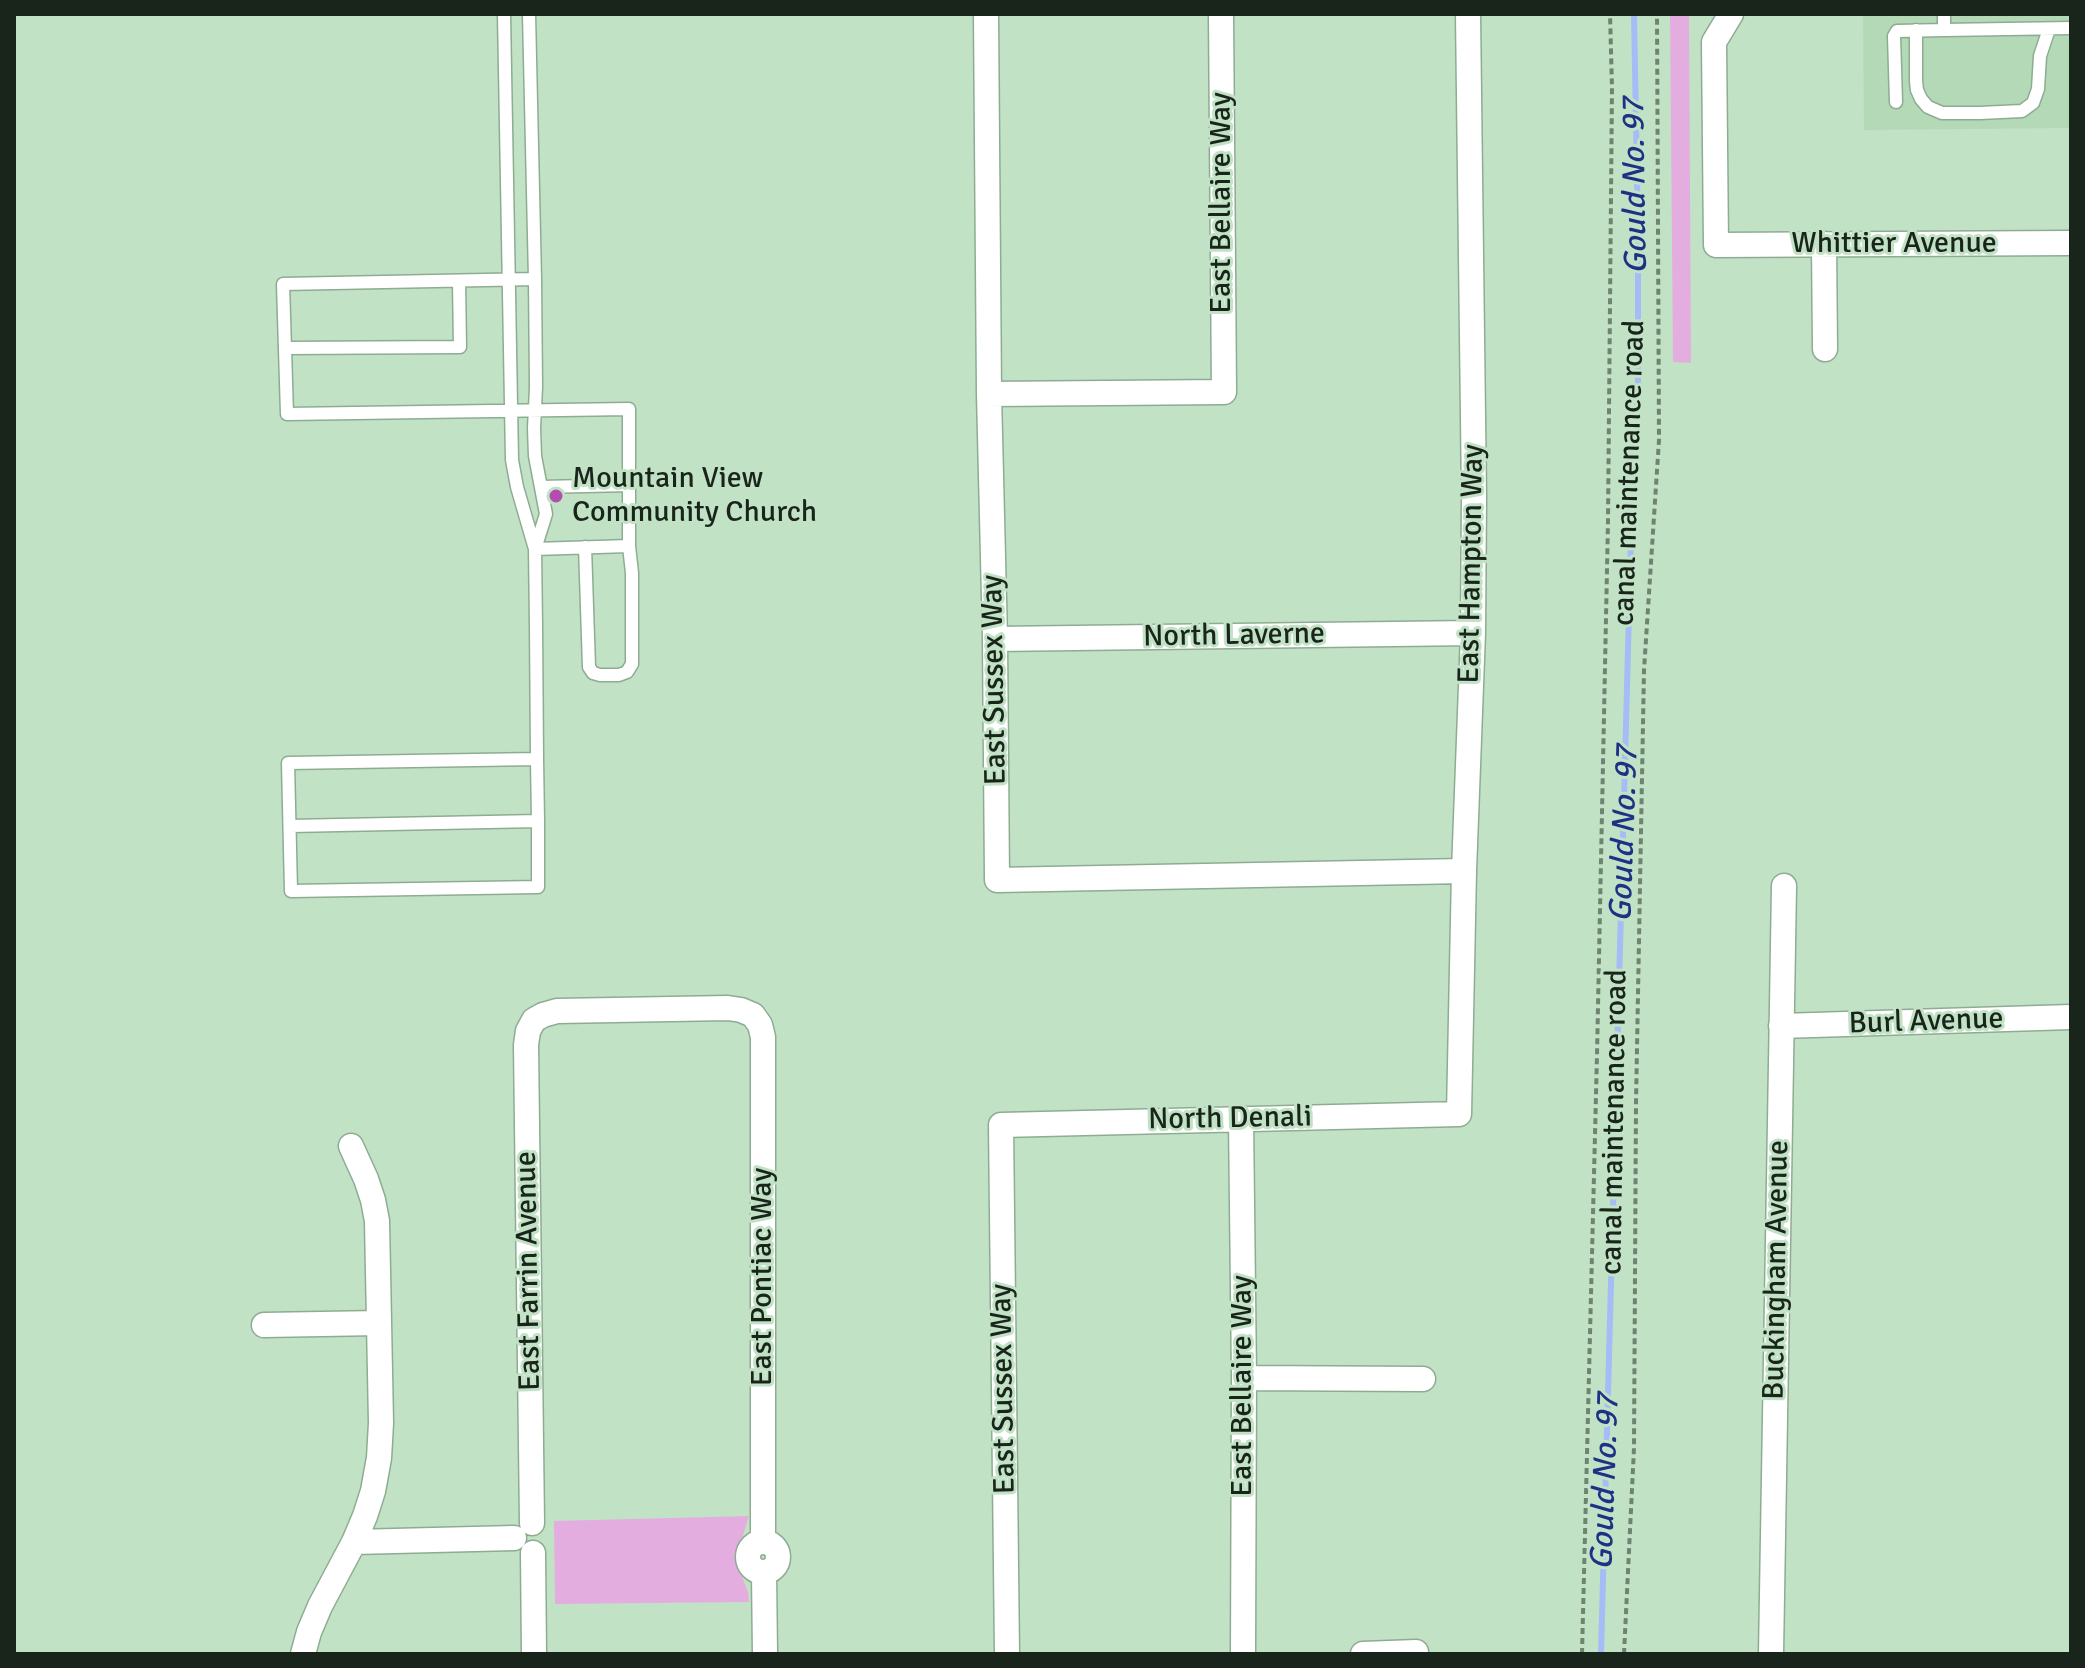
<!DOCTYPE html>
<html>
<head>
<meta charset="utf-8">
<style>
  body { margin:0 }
  #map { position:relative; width:2085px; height:1668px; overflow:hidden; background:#c2e2c6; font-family:Signika,sans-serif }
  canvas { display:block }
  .frame { position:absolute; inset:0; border:16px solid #19251b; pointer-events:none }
</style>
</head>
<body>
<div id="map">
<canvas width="2085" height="1668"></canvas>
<div class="frame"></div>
</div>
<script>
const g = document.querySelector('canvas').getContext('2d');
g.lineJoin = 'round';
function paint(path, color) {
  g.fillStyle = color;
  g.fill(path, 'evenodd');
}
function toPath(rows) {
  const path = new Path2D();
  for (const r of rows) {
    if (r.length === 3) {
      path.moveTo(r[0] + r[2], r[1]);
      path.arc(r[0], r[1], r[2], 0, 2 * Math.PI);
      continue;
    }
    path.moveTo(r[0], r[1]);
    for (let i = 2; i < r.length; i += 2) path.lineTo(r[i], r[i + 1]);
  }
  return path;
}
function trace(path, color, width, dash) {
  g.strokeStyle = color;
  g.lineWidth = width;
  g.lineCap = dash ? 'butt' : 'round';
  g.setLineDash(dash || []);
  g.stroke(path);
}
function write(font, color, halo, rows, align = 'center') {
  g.font = font + ' Signika,sans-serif';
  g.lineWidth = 6;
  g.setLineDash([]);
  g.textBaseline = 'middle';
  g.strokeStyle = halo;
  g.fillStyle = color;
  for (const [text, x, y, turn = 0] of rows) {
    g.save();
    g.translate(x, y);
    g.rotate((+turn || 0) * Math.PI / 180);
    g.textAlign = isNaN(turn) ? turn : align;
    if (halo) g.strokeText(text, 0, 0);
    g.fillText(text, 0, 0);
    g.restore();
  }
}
const built = toPath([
  [1863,14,2071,14,2071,128,1864,130]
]);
const green = toPath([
  [1670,14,1689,14,1691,363,1673,362],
  [749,1516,740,1545,739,1558,739,1569,748,1592,749,1602,555,1604,554,1521]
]);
const stream = toPath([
  [1601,1654,1632,501,1638,389,1638,232,1634,14]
]);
const path = toPath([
  [1582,1654,1597,1055,1608,521,1612,88,1610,14],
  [1624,1654,1634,1448,1636,1103,1644,670,1659,440,1657,14]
]);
const service = toPath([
  [504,14,512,460,517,487,535,549,536,626,537,759,538,821,538,887,291,891,288,763,537,759],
  [529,14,535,279,536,387,534,428,535,456,546,514,535,549],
  [1944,14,1944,30,2071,28],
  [1916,30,1916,81,1917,90,1921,99,1928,107,1942,113,1980,113,2022,111,2033,103,2038,89,2040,56,2049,29],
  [1896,102,1894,36,1897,31,1944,30],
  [285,348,460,347,459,281],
  [541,487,629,485],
  [585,547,589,667,593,673,600,675,619,675,627,672,632,664,632,573,629,546],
  [535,549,629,546,629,409,287,414,283,284,535,279],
  [290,826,538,821]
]);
const minor = toPath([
  [986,14,989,394,995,639,997,880,1464,871],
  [1731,14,1714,42,1716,245,2071,243],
  [1824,244,1825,349],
  [989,394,1224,392,1221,14],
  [995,639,1473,633],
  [1781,1026,2071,1017],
  [1241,1118,1244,1378,1243,1654],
  [264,1325,379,1323],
  [1244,1378,1423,1379],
  [532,1523,526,1045,528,1031,534,1020,543,1015,557,1011,728,1008,741,1010,753,1015,760,1025,763,1037,763,1542],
  [763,1557,15],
  [354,1542,514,1538],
  [533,1553,534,1654],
  [764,1573,765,1654],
  [303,1654,309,1632,320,1606,354,1542,365,1516,373,1491,379,1458,381,1423,377,1221,373,1200,366,1179,351,1146],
  [1007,1654,1001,1125,1459,1114,1464,871,1473,633,1474,497,1468,14],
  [1363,1654,1416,1652],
  [1771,1654,1784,886]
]);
const markers = [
  [556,496,8,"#b44db1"]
];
const streetNames = [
  ["East Bellaire Way",1222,203,-90],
  ["Whittier Avenue",1894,244],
  ["canal maintenance road",1630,473,-88],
  ["East Hampton Way",1472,564,-89],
  ["North Laverne",1234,636,-1],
  ["East Sussex Way",995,680,-91],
  ["Burl Avenue",1926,1022,-2],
  ["North Denali",1230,1119,-1],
  ["canal maintenance road",1615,1122,-89],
  ["Buckingham Avenue",1777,1270,-89],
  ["East Farrin Avenue",529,1271,-91],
  ["East Pontiac Way",763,1277,-90],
  ["East Bellaire Way",1243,1386,-90],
  ["East Sussex Way",1004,1389,-91]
];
const poiNames = [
  ["Mountain View",572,479],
  ["Community Church",572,513]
];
const waterNames = [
  ["Gould No. 97",1636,186,-91],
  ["Gould No. 97",1625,834,-88],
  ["Gould No. 97",1606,1482,-88]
];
paint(built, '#b3d9b7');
paint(green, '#e4ade0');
trace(stream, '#a5bcf7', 6);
trace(service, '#8eac92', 15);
trace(minor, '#8eac92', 27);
trace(path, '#6e8471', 4, [6, 4]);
trace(service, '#fff', 12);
trace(minor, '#fff', 24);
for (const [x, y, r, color] of markers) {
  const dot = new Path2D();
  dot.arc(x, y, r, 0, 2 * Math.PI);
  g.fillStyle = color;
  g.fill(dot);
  trace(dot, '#c2e2c6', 3);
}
write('30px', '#19251b', '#c2e2c6', streetNames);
write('30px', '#19251b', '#c2e2c6', poiNames, 'left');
write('italic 32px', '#1f3184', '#c2e2c6', waterNames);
</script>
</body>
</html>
